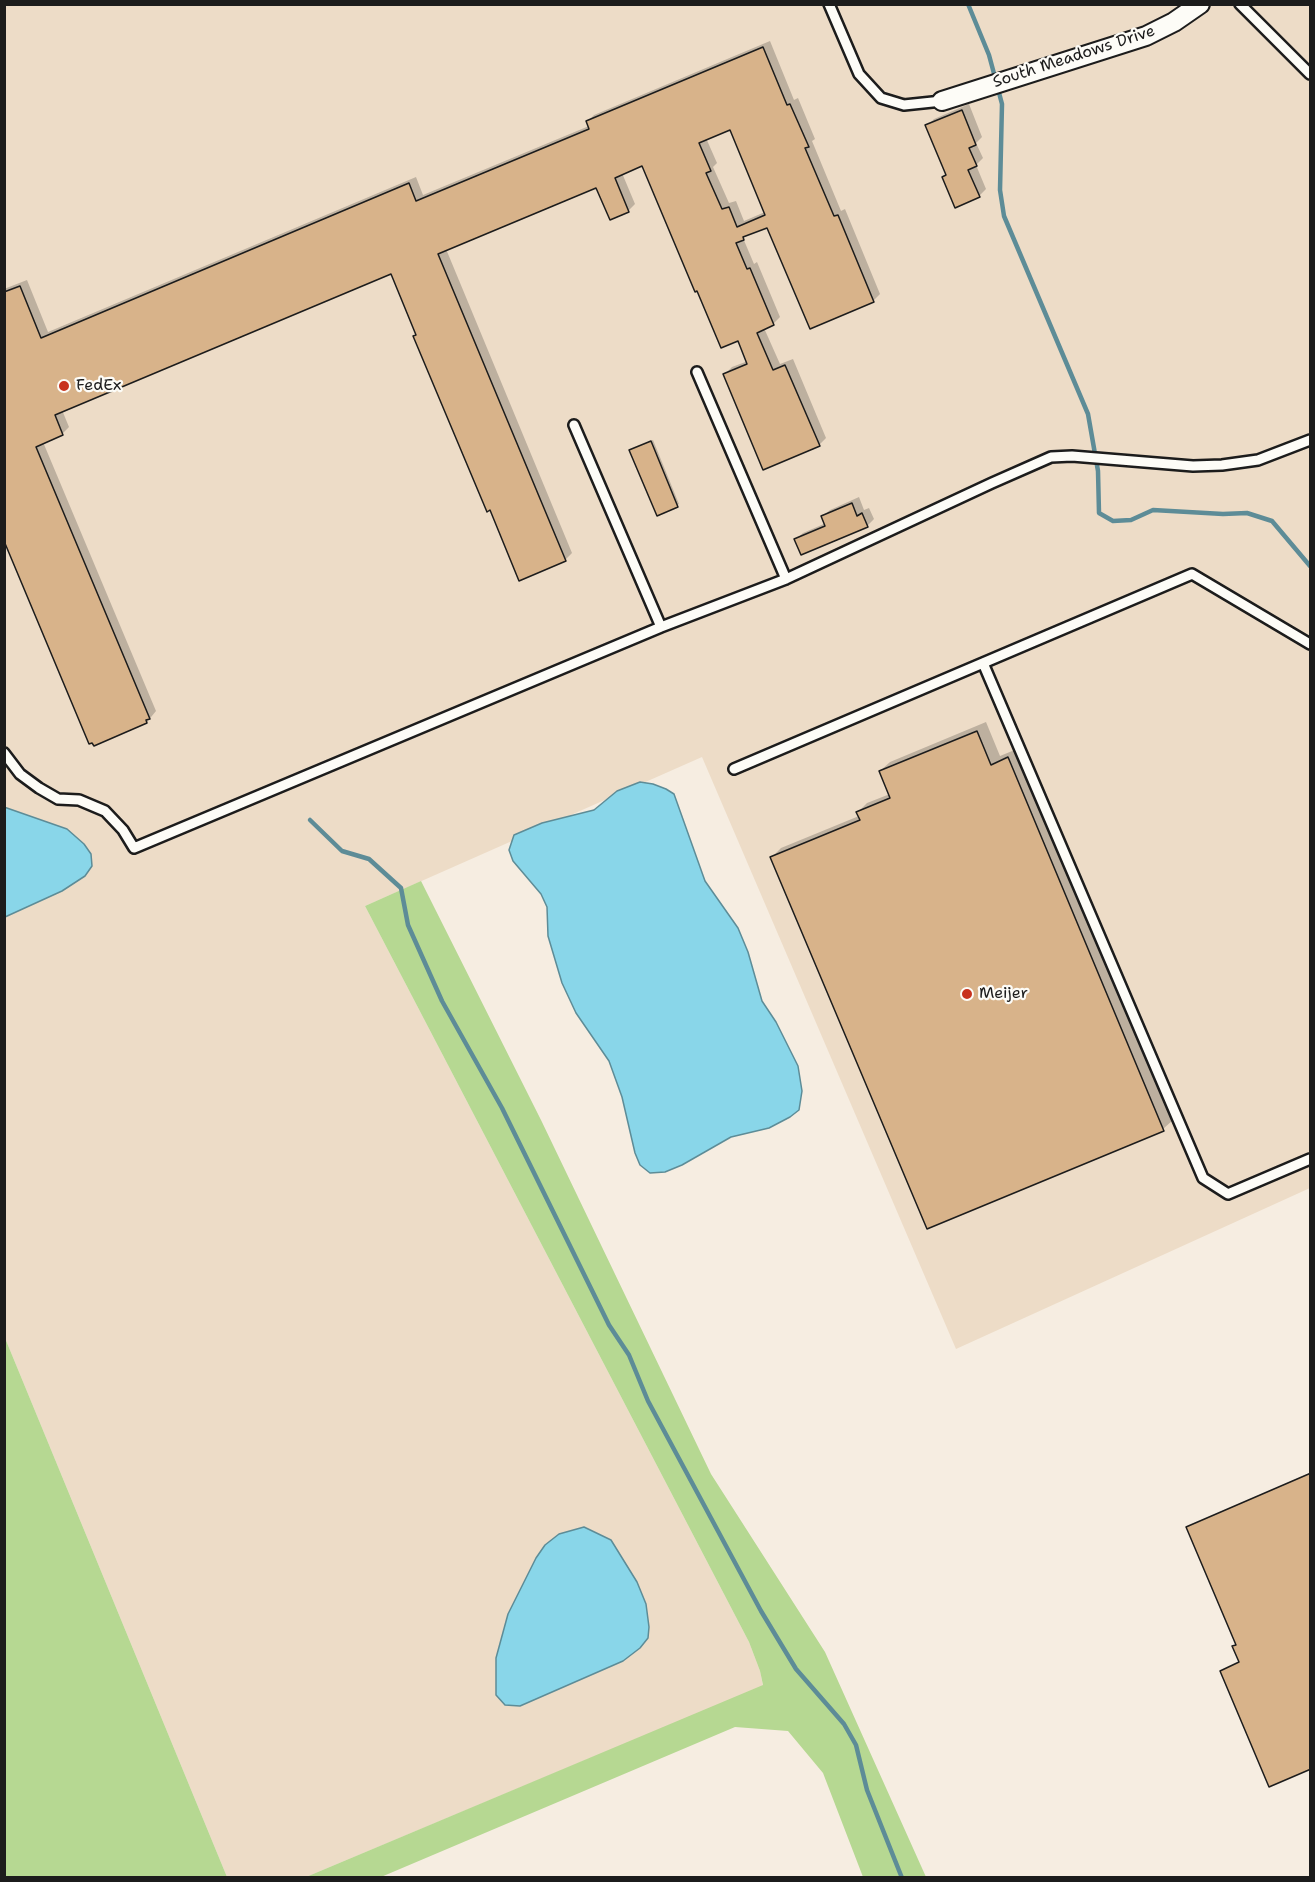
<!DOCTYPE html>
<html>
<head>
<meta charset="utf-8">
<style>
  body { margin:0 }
  #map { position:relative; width:1315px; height:1882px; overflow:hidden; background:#f6ede1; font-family:"Shantell Sans",sans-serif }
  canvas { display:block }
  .frame { position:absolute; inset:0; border:6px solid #1c1c1c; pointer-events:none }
</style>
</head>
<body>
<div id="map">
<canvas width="1315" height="1882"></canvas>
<div class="frame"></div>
</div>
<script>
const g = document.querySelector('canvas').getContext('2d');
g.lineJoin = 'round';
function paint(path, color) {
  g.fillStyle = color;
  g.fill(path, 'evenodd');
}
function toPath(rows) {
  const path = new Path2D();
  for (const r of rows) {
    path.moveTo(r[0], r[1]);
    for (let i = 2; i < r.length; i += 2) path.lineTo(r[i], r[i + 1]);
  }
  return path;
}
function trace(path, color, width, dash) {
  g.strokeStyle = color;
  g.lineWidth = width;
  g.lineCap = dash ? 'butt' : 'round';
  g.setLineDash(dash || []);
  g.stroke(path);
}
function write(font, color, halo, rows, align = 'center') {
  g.font = font + ' "Shantell Sans",sans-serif';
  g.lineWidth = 4.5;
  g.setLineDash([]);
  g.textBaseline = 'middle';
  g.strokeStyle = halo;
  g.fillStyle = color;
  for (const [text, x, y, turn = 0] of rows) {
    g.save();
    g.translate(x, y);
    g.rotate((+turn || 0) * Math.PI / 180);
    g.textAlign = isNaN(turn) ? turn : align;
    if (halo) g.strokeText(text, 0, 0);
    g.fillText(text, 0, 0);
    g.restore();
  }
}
const built = toPath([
  [4,5,1310,5,1310,1188,956,1349,702,757,365,906,749,1642,760,1671,763,1686,306,1877,227,1877,5,1338]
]);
const green = toPath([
  [421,881,541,1120,711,1474,825,1652,926,1877,863,1877,823,1773,788,1731,735,1727,381,1877,306,1877,763,1685,760,1671,749,1642,365,906],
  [4,1338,5,1338,227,1877,5,1877]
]);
const water = toPath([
  [640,782,653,784,666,789,674,794,705,881,738,928,748,952,762,1001,776,1022,798,1066,802,1091,799,1110,790,1117,769,1128,731,1137,682,1165,665,1172,650,1173,640,1165,635,1153,622,1097,609,1061,576,1013,562,983,548,936,547,907,541,894,513,861,509,850,514,835,542,823,594,810,617,791,640,782],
  [4,807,67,829,84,844,91,854,92,866,85,876,62,891,5,917,4,807],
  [584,1527,611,1540,637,1582,646,1604,649,1627,648,1638,640,1648,623,1661,520,1706,505,1705,496,1695,496,1658,508,1614,536,1558,545,1545,559,1534,584,1527]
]);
const shadow = toPath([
  [770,41,794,100,798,98,815,139,812,141,841,211,845,209,880,294,873,301,767,226,747,234,743,238,754,264,757,262,780,317,773,324,764,328,780,364,793,359,826,438,819,445,725,374,732,367,748,361,739,339,643,165,622,173,635,204,628,211,597,186,446,249,572,553,565,560,417,334,392,272,62,410,69,427,62,434,43,442,156,711,147,722,4,537,4,289,27,280,48,332,416,177,423,195,589,126,587,122,594,115],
  [731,128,765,212,744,221,736,201,729,203,713,167,717,163,706,138],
  [969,104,982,137,976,143,983,158,976,165,986,189,979,196,947,174,927,126,934,119],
  [653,440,679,504,677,505,633,449],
  [859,497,864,510,869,508,874,519,867,526,796,539,803,533,826,523,823,516,830,510],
  [986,722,1000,756,1017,749,1173,1120,1163,1129,928,1227,772,857,781,848,859,816,858,812,867,803,890,794,880,771,890,762],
  [1310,1473,1310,1768,1222,1671,1240,1661,1234,1647,1237,1644,1187,1527]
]);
const stream = toPath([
  [968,4,989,55,996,81],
  [998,89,1002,104,1000,190,1004,216,1088,414,1098,471,1099,513,1113,521,1131,520,1153,510,1223,514,1247,513,1272,521,1310,566],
  [310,820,342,851,369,859,401,888,408,925,442,1001,502,1108,609,1325,629,1355,648,1401,761,1611,796,1669,844,1724,856,1745,867,1790,902,1878]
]);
const building = toPath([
  [763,47,787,105,790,104,809,147,805,148,834,216,838,215,874,302,810,329,767,228,743,237,744,240,736,243,747,269,750,268,774,325,757,333,773,370,785,365,820,446,763,470,723,374,747,364,738,341,721,348,697,291,695,292,642,166,615,178,629,212,610,220,596,188,438,254,566,561,519,581,490,510,487,512,413,336,416,335,391,274,55,415,63,435,36,447,150,719,146,720,147,723,94,746,92,743,89,744,4,541,4,292,20,286,41,338,409,183,416,201,589,129,586,121,763,47],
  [730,130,765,215,737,227,729,207,722,209,706,173,711,171,699,143,730,130],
  [962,110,976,145,969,148,977,166,968,170,980,197,955,208,942,177,946,175,925,125,962,110],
  [651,441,678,507,657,516,629,450,651,441],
  [852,503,857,516,862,513,868,527,801,555,794,539,825,526,821,516,852,503],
  [977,731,991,765,1008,757,1164,1131,927,1229,770,857,860,820,856,812,890,798,879,771,977,731],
  [1311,1473,1311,1769,1269,1787,1220,1671,1239,1662,1232,1646,1236,1645,1186,1527,1311,1473]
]);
const lane = toPath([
  [829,4,859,74,881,98,904,105,942,101],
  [1240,4,1310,74],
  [697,372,786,579],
  [574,425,661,627],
  [983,663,1203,1178,1228,1194,1310,1159],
  [4,753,20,774,39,788,58,799,79,800,105,811,123,830,134,848,661,627,786,579,992,483,1051,457,1072,456,1193,466,1222,465,1258,460,1310,440],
  [734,769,1192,574,1310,644]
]);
const street = toPath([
  [942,101,1146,36,1174,22,1200,4]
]);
const markers = [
  [64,386,6,"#c8321e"],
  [967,994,6,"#c8321e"]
];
const streetNames = [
  ["South Meadows Drive",1074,57,-18]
];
const poiNames = [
  ["FedEx",76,386],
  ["Meijer",979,994]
];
paint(built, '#eddcc7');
paint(green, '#b6d892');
paint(water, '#89d6e9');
trace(water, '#5d8c97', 1.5);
paint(shadow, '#0003');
trace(stream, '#5d8c97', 4.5);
paint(building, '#d8b38a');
trace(building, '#1c1c1c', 1.5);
trace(lane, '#1c1c1c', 14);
trace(street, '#1c1c1c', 22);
trace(lane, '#fdfcf7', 9);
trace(street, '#fdfcf7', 18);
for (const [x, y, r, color] of markers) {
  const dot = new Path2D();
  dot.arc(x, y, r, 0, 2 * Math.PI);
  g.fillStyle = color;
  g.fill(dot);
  trace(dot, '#fdfcf7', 2);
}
write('16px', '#1c1c1c', '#fdfcf7', streetNames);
write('16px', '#1c1c1c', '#fdfcf7', poiNames, 'left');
</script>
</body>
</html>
